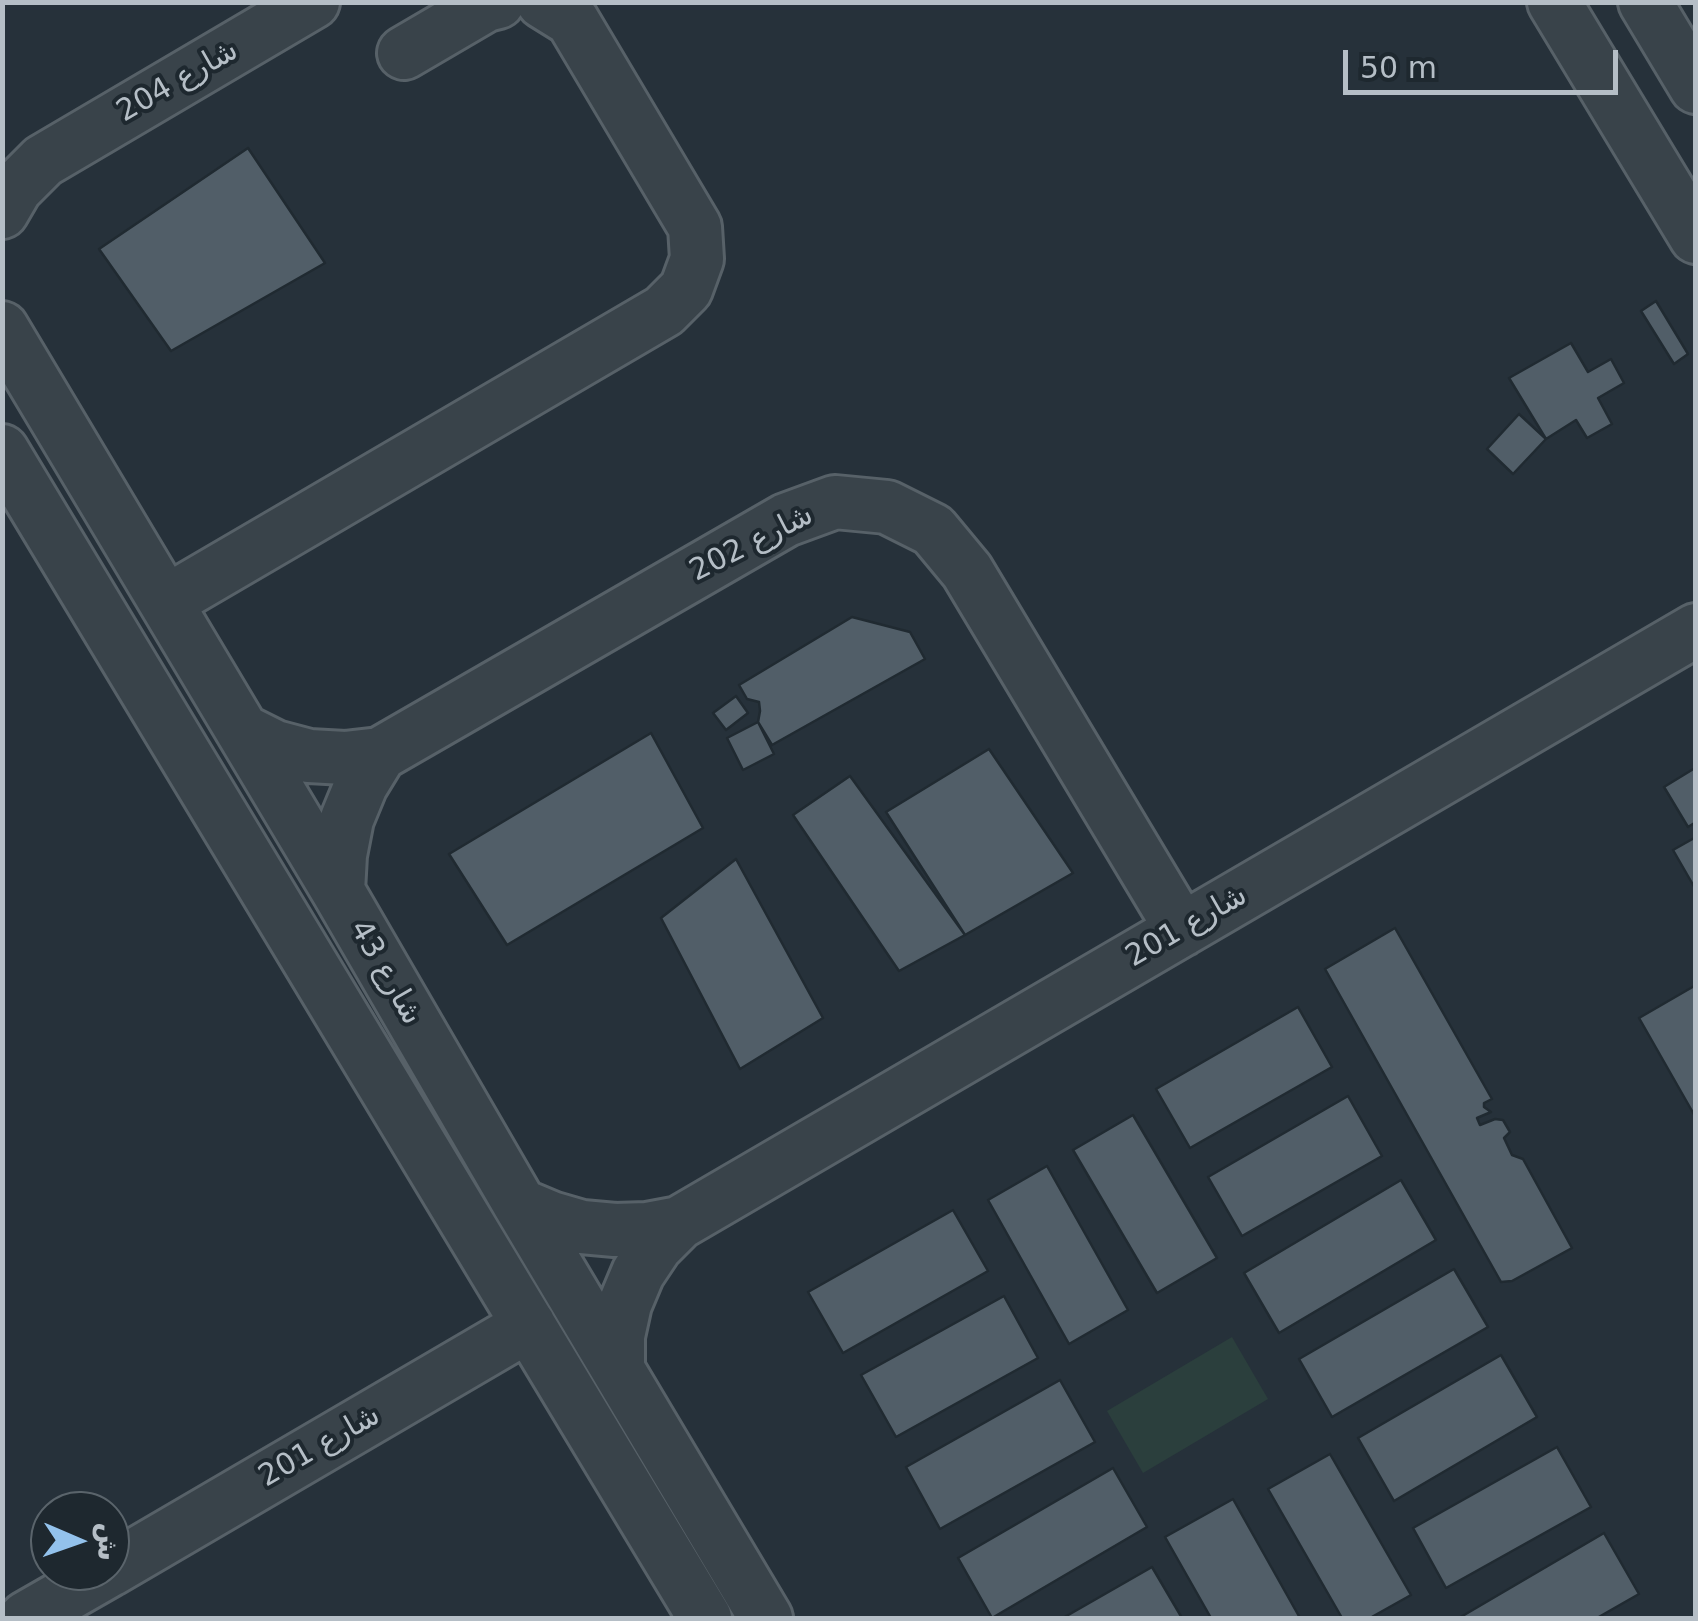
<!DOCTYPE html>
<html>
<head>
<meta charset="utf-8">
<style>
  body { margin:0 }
  #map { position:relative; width:1698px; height:1621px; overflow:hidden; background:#26313a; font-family:"DejaVu Sans","Noto Naskh Arabic",sans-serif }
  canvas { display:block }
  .frame { position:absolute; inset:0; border:5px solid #b5bec6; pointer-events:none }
  .north { position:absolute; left:30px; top:1491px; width:100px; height:100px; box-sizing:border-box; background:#1e282f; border:2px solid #5a646b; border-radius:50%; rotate:92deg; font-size:28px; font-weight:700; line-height:40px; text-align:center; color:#b5bec6 }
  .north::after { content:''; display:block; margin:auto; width:35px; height:45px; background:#93c2ec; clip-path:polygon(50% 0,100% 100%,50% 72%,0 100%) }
  .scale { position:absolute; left:1343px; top:50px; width:275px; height:45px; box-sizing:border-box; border:5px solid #b5bec6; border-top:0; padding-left:12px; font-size:30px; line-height:35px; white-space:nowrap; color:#b5bec6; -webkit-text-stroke:8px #1e282f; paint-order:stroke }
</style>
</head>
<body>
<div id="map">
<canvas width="1698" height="1621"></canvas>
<div class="frame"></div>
<div class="north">ش</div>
<div class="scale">50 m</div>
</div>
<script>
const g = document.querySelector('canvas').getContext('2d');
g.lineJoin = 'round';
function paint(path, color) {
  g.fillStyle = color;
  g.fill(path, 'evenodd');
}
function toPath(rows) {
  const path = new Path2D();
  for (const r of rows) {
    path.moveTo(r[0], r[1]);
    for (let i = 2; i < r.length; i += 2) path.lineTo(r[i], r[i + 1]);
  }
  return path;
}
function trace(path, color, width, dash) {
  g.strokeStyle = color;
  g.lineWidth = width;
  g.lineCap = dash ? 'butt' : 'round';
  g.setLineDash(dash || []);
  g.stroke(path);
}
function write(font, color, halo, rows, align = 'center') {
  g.font = font + ' "DejaVu Sans","Noto Naskh Arabic",sans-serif';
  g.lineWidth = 8;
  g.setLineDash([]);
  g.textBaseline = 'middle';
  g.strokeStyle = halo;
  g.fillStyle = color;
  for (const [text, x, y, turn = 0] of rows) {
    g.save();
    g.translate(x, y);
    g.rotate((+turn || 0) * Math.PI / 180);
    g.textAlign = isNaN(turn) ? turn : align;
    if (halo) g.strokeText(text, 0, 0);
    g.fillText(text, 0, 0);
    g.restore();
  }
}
const green = toPath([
  [1232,1337,1268,1399,1143,1473,1107,1411]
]);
const building = toPath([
  [248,148,325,263,171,351,99,249,248,148],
  [1656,301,1688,354,1674,364,1641,311,1656,301],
  [1571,343,1588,372,1611,359,1624,383,1598,398,1612,424,1587,438,1576,420,1546,439,1509,378,1571,343],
  [1519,414,1546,439,1513,474,1487,449,1519,414],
  [852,617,910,632,925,659,772,745,758,722,760,711,759,702,747,699,739,685,852,617],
  [736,696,748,713,726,730,713,713,736,696],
  [758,722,774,754,743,770,727,738,758,722],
  [651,733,703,828,507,945,449,854,651,733],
  [989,749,1073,873,965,935,886,812,989,749],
  [1695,768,1696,822,1688,827,1664,787,1695,768],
  [850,776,965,935,899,971,793,815,850,776],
  [1696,837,1696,890,1673,850,1696,837],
  [736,859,823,1018,740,1069,661,918,736,859],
  [1395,928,1492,1099,1484,1103,1484,1107,1491,1112,1477,1118,1480,1125,1495,1119,1503,1120,1510,1132,1504,1138,1512,1155,1523,1159,1572,1248,1512,1281,1501,1282,1325,969,1395,928],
  [1696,985,1696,1118,1639,1018,1696,985],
  [1298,1007,1332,1067,1190,1148,1156,1089,1298,1007],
  [1348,1096,1382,1156,1242,1236,1208,1177,1348,1096],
  [1133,1115,1217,1258,1157,1293,1073,1150,1133,1115],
  [1047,1166,1128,1310,1069,1344,988,1200,1047,1166],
  [1401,1180,1436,1240,1279,1333,1244,1273,1401,1180],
  [953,1210,988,1271,843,1353,808,1292,953,1210],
  [1454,1269,1488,1327,1332,1417,1299,1359,1454,1269],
  [1004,1296,1038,1358,896,1437,861,1375,1004,1296],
  [1501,1355,1537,1417,1394,1501,1358,1438,1501,1355],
  [1060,1380,1095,1442,940,1529,906,1467,1060,1380],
  [1557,1447,1591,1507,1446,1588,1413,1528,1557,1447],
  [1330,1454,1411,1595,1370,1618,1342,1618,1268,1489,1330,1454],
  [1113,1468,1147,1527,992,1618,958,1558,1113,1468],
  [1233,1499,1300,1618,1211,1618,1165,1537,1233,1499],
  [1604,1533,1639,1594,1597,1618,1459,1618,1604,1533],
  [1152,1567,1182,1618,1063,1618,1152,1567]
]);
const minor = toPath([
  [1554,2,1696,237],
  [1645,2,1696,87],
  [404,53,486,5,498,2],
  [2,212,16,188,43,161,313,2],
  [2,328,338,891,520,1205,766,1618],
  [2,451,705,1618],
  [166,602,664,311,686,289,697,259,695,227,572,20,543,2],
  [243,731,275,747,309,756,345,758,380,754,786,520,835,502,887,507,933,530,967,571,1182,930],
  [338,891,340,855,347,819,361,785,380,754],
  [520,1205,551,1218,582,1227,615,1230,647,1229,679,1223],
  [618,1369,618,1336,625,1304,638,1273,656,1246,679,1223,1696,630],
  [110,1570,529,1325],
  [26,1618,108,1571]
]);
const streetNames = [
  ["شارع 204",178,82,-30],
  ["شارع 202",752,544,-27],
  ["شارع 201",1187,927,-30],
  ["شارع 43",385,973,60],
  ["شارع 201",320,1447,-30]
];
paint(green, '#2b3f3d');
paint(building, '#515e68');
trace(building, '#202a31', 2.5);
trace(minor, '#576168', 58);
trace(minor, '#39434a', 52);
write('30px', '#b5bec6', '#1e282f', streetNames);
</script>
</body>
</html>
